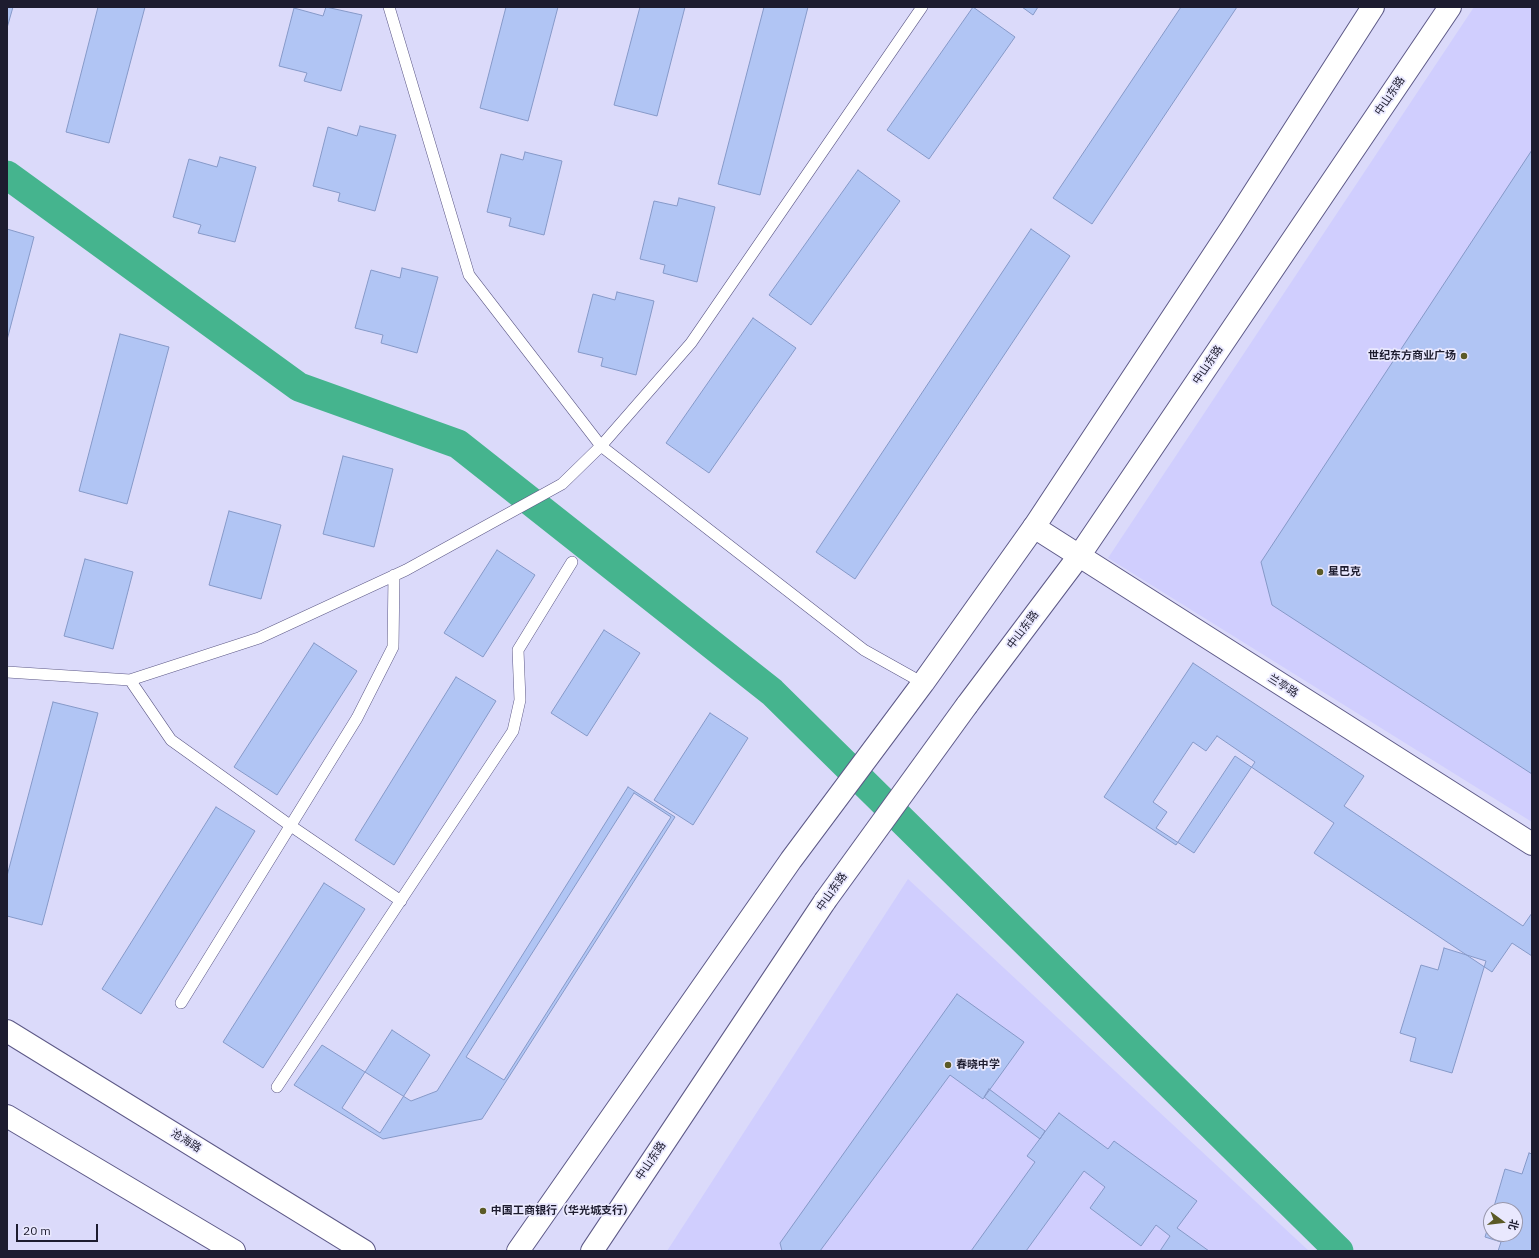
<!DOCTYPE html>
<html>
<head>
<meta charset="utf-8">
<style>
  body { margin:0 }
  #map { position:relative; width:1539px; height:1258px; overflow:hidden; background:#dbdafa; font-family:"IBM Plex Sans","Noto Sans SC",sans-serif }
  canvas { display:block }
  .frame { position:absolute; inset:0; border:8px solid #1d1c2f; pointer-events:none }
  .north { position:absolute; left:1483px; top:1202px; width:40px; height:40px; box-sizing:border-box; background:#e9e8fe; border:1px solid #9796ab; border-radius:50%; rotate:105deg; font-size:11px; font-weight:700; line-height:16px; text-align:center; color:#1d1c2f }
  .north::after { content:''; display:block; margin:auto; width:14px; height:18px; background:#5b5a26; clip-path:polygon(50% 0,100% 100%,50% 72%,0 100%) }
  .scale { position:absolute; left:16px; top:1224px; width:82px; height:18px; box-sizing:border-box; border:2px solid #1d1c2f; border-top:0; padding-left:5px; font-size:12px; line-height:14px; white-space:nowrap; color:#1d1c2f; -webkit-text-stroke:3px #e9e8fe; paint-order:stroke }
</style>
</head>
<body>
<div id="map">
<canvas width="1539" height="1258"></canvas>
<div class="frame"></div>
<div class="north">北</div>
<div class="scale">20 m</div>
</div>
<script>
const g = document.querySelector('canvas').getContext('2d');
g.lineJoin = 'round';
function paint(path, color) {
  g.fillStyle = color;
  g.fill(path, 'evenodd');
}
function toPath(rows) {
  const path = new Path2D();
  for (const r of rows) {
    path.moveTo(r[0], r[1]);
    for (let i = 2; i < r.length; i += 2) path.lineTo(r[i], r[i + 1]);
  }
  return path;
}
function trace(path, color, width, dash) {
  g.strokeStyle = color;
  g.lineWidth = width;
  g.lineCap = dash ? 'butt' : 'round';
  g.setLineDash(dash || []);
  g.stroke(path);
}
function write(font, color, halo, rows, align = 'center') {
  g.font = font + ' "IBM Plex Sans","Noto Sans SC",sans-serif';
  g.lineWidth = 3.5;
  g.setLineDash([]);
  g.textBaseline = 'middle';
  g.strokeStyle = halo;
  g.fillStyle = color;
  for (const [text, x, y, turn = 0] of rows) {
    g.save();
    g.translate(x, y);
    g.rotate((+turn || 0) * Math.PI / 180);
    g.textAlign = isNaN(turn) ? turn : align;
    if (halo) g.strokeText(text, 0, 0);
    g.fillText(text, 0, 0);
    g.restore();
  }
}
const built = toPath([
  [1474,7,1532,7,1532,822,1108,558],
  [908,879,1309,1251,667,1251]
]);
const canal = toPath([
  [7,175,299,387,458,444,772,692,1339,1251]
]);
const building = toPath([
  [7,7,13,7,7,28,7,7],
  [98,7,145,7,109,143,66,132,98,7],
  [326,7,362,15,341,91,304,81,307,73,279,66,294,8,323,16,326,7],
  [506,7,558,7,528,121,480,108,506,7],
  [640,7,685,7,657,116,614,105,640,7],
  [764,7,808,7,760,195,718,184,764,7],
  [973,7,1015,37,929,159,887,130,973,7],
  [1022,7,1038,7,1033,15,1022,7],
  [1181,7,1237,7,1092,224,1053,198,1181,7],
  [360,126,396,135,375,211,338,201,340,193,313,186,328,127,357,136,360,126],
  [1532,150,1532,774,1272,605,1261,562,1532,150],
  [525,152,562,161,544,235,509,226,511,218,487,212,501,154,523,160,525,152],
  [220,157,256,167,235,242,198,233,201,225,173,217,189,159,217,167,220,157],
  [858,170,900,201,811,325,769,295,858,170],
  [679,198,715,207,697,282,663,273,665,265,640,259,654,201,677,206,679,198],
  [7,229,34,237,7,340,7,229],
  [1031,229,1070,256,855,579,816,552,1031,229],
  [402,268,438,277,417,353,381,343,383,335,355,328,371,270,400,278,402,268],
  [617,292,654,301,636,375,601,366,603,358,578,352,593,294,615,300,617,292],
  [753,318,796,348,709,473,666,443,753,318],
  [120,334,169,347,127,504,79,491,120,334],
  [343,456,393,469,374,547,323,534,343,456],
  [229,511,281,525,261,599,209,585,229,511],
  [497,550,535,575,483,657,444,633,497,550],
  [85,559,133,572,113,649,64,636,85,559],
  [604,630,640,653,587,736,551,713,604,630],
  [314,643,357,671,277,795,234,767,314,643],
  [1193,663,1364,776,1344,806,1523,926,1532,913,1532,956,1512,943,1492,972,1314,853,1334,823,1235,756,1176,845,1104,797,1193,663],
  [456,677,496,701,394,865,355,840,456,677],
  [53,702,98,713,42,925,7,916,7,876,53,702],
  [710,713,748,738,693,825,654,800,710,713],
  [1217,736,1255,762,1194,853,1156,828,1167,812,1153,802,1193,742,1206,751,1217,736],
  [628,787,675,817,482,1119,383,1139,294,1085,322,1045,411,1101,437,1091,628,787],
  [634,793,671,817,504,1080,466,1057,634,793],
  [216,807,255,831,141,1014,102,989,216,807],
  [324,883,365,909,263,1068,223,1042,324,883],
  [1444,948,1486,961,1452,1073,1410,1061,1416,1038,1400,1033,1421,965,1438,970,1444,948],
  [957,994,1024,1042,983,1099,950,1075,820,1251,782,1251,780,1243,957,994],
  [392,1030,430,1055,380,1133,342,1108,392,1030],
  [989,1089,1045,1131,1040,1139,984,1097,989,1089],
  [1059,1113,1108,1149,1114,1141,1197,1201,1177,1228,1209,1251,1160,1251,1170,1236,1156,1225,1141,1246,1090,1208,1105,1187,1084,1171,1026,1251,971,1251,1035,1162,1027,1156,1059,1113],
  [1529,1153,1532,1154,1532,1251,1498,1251,1501,1242,1485,1237,1491,1217,1491,1234,1515,1234,1515,1210,1493,1210,1505,1169,1522,1174,1529,1153]
]);
const service = toPath([
  [389,7,469,275,601,446,864,650,923,683],
  [7,672,130,680,259,638,406,570,562,484,601,446,691,343,922,7],
  [130,680,171,740,291,826,401,901],
  [181,1003,357,718,393,647,394,575],
  [277,1087,513,731,520,700,518,650,572,562]
]);
const tertiary = toPath([
  [1034,527,1532,844]
]);
const secondary = toPath([
  [7,1031,364,1251],
  [7,1116,234,1251]
]);
const primary = toPath([
  [967,705,1079,556,1450,7],
  [518,1251,791,860,923,683,1034,527,1232,227,1373,7],
  [592,1251,825,901]
]);
const primaryBridge = toPath([
  [825,901,967,705]
]);
const markers = [
  [1464,356,4,"#5b5a26"],
  [1320,572,4,"#5b5a26"],
  [948,1065,4,"#5b5a26"],
  [483,1211,4,"#5b5a26"]
];
const streetNames = [
  ["中山东路",1390,96,-56],
  ["中山东路",1208,365,-56],
  ["中山东路",1023,630,-53],
  ["兰亭路",1283,686,32],
  ["中山东路",832,892,-55],
  ["沧海路",186,1141,32],
  ["中山东路",651,1161,-56]
];
const poiNames = [
  ["世纪东方商业广场",1456,356,"right"],
  ["星巴克",1328,572],
  ["春晓中学",956,1065],
  ["中国工商银行（华光城支行）",491,1211]
];
paint(built, '#d0cefe');
trace(canal, '#45b48e', 29);
paint(building, '#b1c5f4');
trace(building, '#8699c8', 1);
trace(service, '#5d5987', 12);
trace(tertiary, '#5d5987', 24);
trace(secondary, '#5d5987', 24);
trace(primary, '#5d5987', 24);
trace(service, '#fff', 11);
trace(tertiary, '#fff', 22);
trace(secondary, '#fff', 22);
trace(primary, '#fff', 22);
trace(primaryBridge, '#5d5987', 24, []);
trace(primaryBridge, '#fff', 22);
for (const [x, y, r, color] of markers) {
  const dot = new Path2D();
  dot.arc(x, y, r, 0, 2 * Math.PI);
  g.fillStyle = color;
  g.fill(dot);
  trace(dot, '#e9e8fe', 1.5);
}
write('11px', '#1d1c2f', '#e9e8fe', streetNames);
write('bold 11px', '#1d1c2f', '#e9e8fe', poiNames, 'left');
</script>
</body>
</html>
